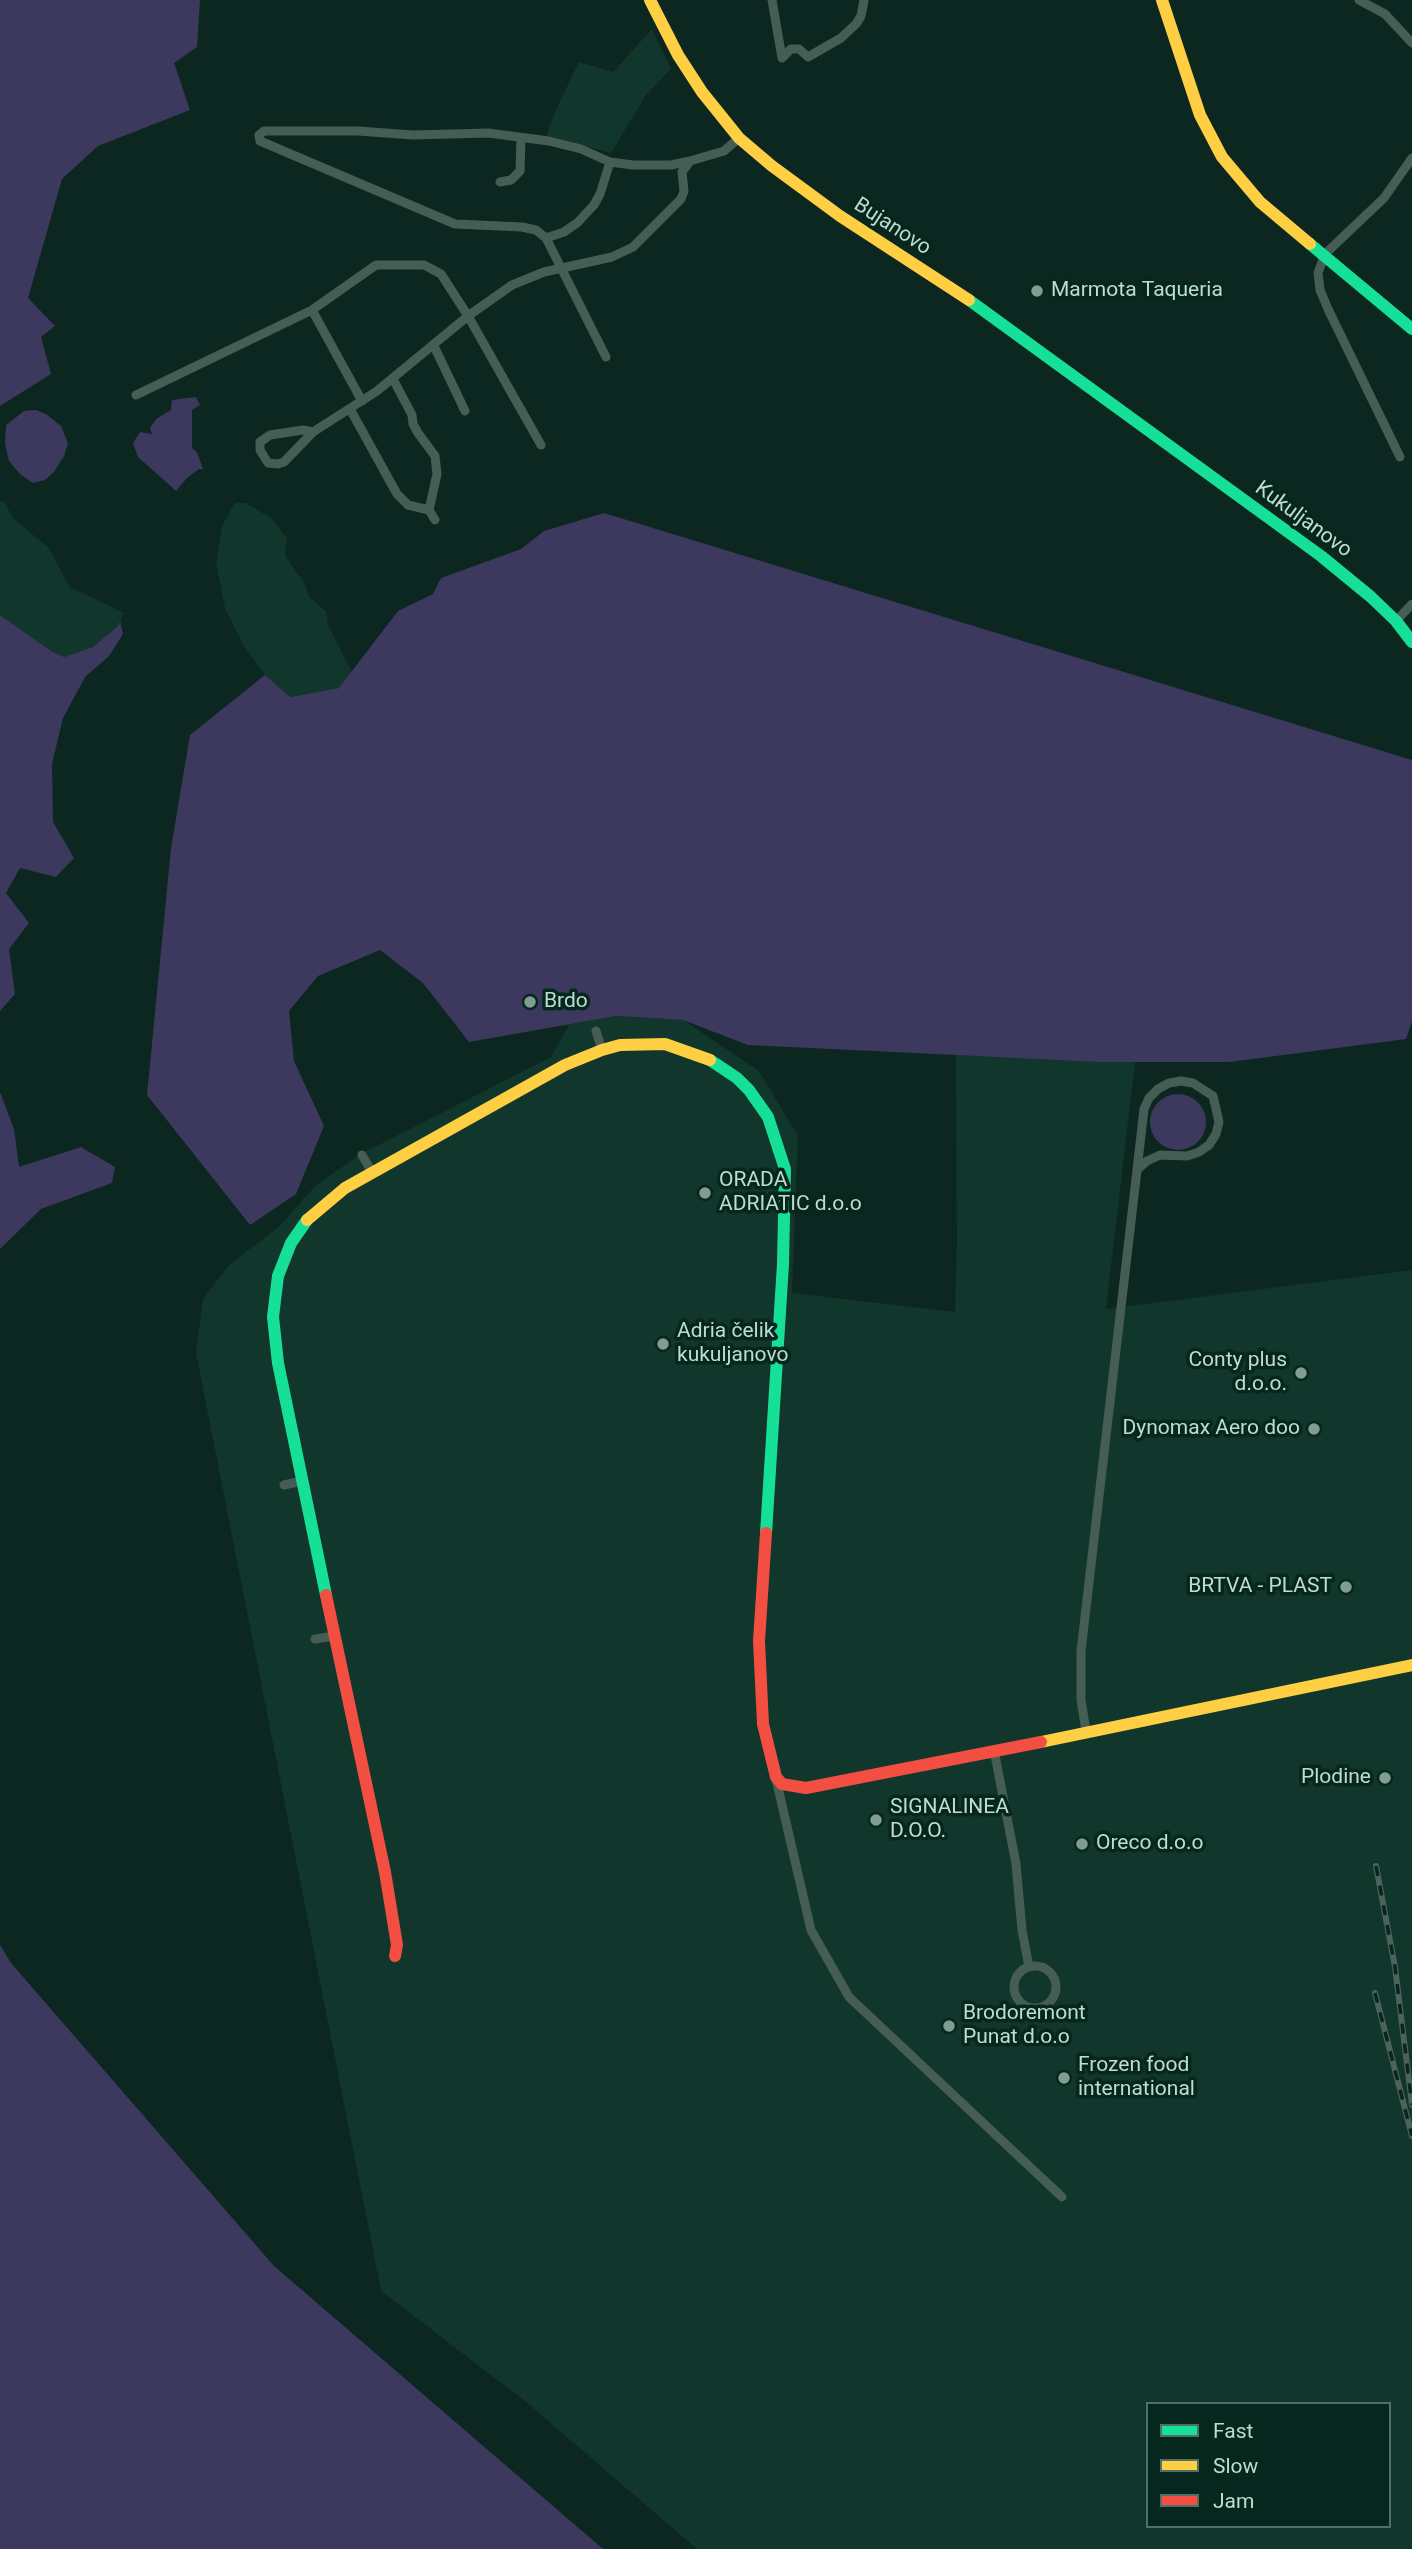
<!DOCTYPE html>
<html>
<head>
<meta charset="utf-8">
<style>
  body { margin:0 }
  #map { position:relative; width:1412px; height:2549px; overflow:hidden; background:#0c2720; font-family:Roboto,sans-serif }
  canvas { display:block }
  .legend { position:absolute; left:1146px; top:2402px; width:245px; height:126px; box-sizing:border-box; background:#06271e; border:2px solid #506f66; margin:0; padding:9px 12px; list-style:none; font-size:21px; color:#bedcd1 }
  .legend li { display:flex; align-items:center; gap:14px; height:35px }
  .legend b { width:35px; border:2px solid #506f66 }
</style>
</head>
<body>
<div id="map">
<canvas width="1412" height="2549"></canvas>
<ul class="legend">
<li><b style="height:9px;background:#16e098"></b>Fast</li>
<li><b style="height:9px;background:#ffcf43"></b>Slow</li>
<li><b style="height:9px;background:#f24e42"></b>Jam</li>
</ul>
</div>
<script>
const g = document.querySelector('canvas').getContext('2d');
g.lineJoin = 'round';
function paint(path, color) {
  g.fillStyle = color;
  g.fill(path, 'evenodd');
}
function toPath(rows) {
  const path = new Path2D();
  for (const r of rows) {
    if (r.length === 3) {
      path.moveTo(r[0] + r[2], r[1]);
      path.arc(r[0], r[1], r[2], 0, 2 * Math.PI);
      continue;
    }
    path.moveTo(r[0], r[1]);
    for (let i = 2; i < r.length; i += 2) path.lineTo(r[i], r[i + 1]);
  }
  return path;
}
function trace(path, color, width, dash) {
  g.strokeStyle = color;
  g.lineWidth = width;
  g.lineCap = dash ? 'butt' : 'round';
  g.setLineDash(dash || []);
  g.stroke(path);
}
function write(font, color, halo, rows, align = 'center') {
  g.font = font + ' Roboto,sans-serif';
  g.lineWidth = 7;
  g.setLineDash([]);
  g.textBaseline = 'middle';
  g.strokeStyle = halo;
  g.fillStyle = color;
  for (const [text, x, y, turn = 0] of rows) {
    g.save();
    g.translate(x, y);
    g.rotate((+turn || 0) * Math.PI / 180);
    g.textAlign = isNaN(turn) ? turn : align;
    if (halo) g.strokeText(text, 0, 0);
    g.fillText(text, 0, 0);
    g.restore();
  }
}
const built = toPath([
  [652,29,671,69,646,95,611,153,546,136,558,105,579,62,613,72],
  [0,501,5,503,13,518,48,547,70,587,124,613,118,626,93,647,64,657,51,651,0,615],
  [235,503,245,503,271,518,287,539,285,555,296,572,304,581,309,597,326,611,328,625,352,672,339,688,290,697,265,675,244,646,225,608,216,562,222,526],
  [616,1016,683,1020,759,1071,798,1136,792,1293,955,1312,957,1244,956,1055,1135,1062,1106,1309,1412,1270,1412,2549,697,2549,525,2401,381,2291,196,1353,203,1299,230,1264,280,1226,315,1186,361,1154,551,1057,570,1024],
  [1148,2404,1389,2404,1389,2526,1148,2526]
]);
const green = toPath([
  [0,0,200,0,197,47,174,63,190,110,98,146,62,179,28,298,55,326,41,337,51,374,0,406],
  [196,397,200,405,192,410,192,448,197,452,203,469,199,469,187,478,176,491,138,457,133,443,140,432,152,434,150,428,156,419,171,410,172,400],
  [36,410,46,414,61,426,68,443,64,456,54,472,45,480,33,483,20,474,9,461,5,444,6,425,24,411],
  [604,513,1412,760,1412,1021,1406,1039,1230,1062,1100,1062,748,1045,683,1020,616,1016,469,1042,423,983,380,950,318,976,289,1011,294,1061,324,1126,296,1194,250,1225,147,1095,171,848,190,735,265,675,290,697,339,688,398,611,433,594,441,578,521,549,544,531],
  [0,615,51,651,64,657,93,647,118,626,120,621,123,634,109,656,85,677,63,718,52,764,53,822,74,858,56,877,20,868,6,893,29,923,9,949,15,994,0,1011],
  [0,1092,14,1129,19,1167,81,1147,115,1167,112,1183,41,1209,0,1249],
  [1178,1122,28],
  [0,1945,11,1963,274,2266,603,2549,0,2549]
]);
const street = toPath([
  [772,0,782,58,791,49,799,49,808,57,841,38,856,24,861,16,864,0],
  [1359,0,1385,14,1412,43],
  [500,182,511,180,520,171,521,138],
  [546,238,564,232,577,223,594,205,600,194,610,162],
  [312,310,362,401],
  [434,346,465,411],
  [606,357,546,238,536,230,522,227,455,224,260,141,259,135,264,131,358,131,413,135,488,133,549,141,581,149,610,162,633,165,671,165,690,161,724,151,739,138],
  [393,379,412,415,413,424,418,433,435,456,437,474,429,510,435,520],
  [136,395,312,310,376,265,424,265,441,274,468,316,541,445],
  [350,409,397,494,408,505,429,510],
  [313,432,303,430,270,435,260,442,260,450,268,463,278,464,284,462,313,432,377,391,468,316,512,285,544,272,612,257,633,247,681,199,684,191,682,172,690,161],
  [1400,457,1328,309,1320,290,1318,273,1325,254,1384,198,1412,158],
  [1396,621,1412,604],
  [596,1031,602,1050],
  [1181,1081,1193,1083,1213,1096,1219,1122,1216,1134,1209,1145,1199,1152,1187,1156,1160,1155,1147,1161,1137,1170,1144,1109,1149,1098,1158,1089,1169,1083,1181,1081],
  [362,1155,372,1172],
  [284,1485,302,1481],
  [315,1639,334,1636],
  [1086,1731,1081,1700,1081,1651,1137,1170],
  [994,1750,1016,1864,1022,1930,1029,1967],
  [776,1779,811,1930,849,1997,1062,2197],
  [1035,1987,21]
]);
const fast = toPath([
  [1310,244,1412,329],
  [969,300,1321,556,1371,597,1396,621,1412,642],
  [710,1060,737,1078,749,1090,768,1117,785,1169,783,1264,766,1533],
  [307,1220,291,1243,278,1276,273,1317,278,1363,326,1595]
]);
const slow = toPath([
  [650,0,678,55,702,92,739,138,772,166,840,216,969,300],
  [1162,0,1200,115,1222,157,1260,202,1310,244],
  [307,1220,345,1188,565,1065,602,1050,620,1045,665,1044,710,1060],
  [1041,1742,1412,1665]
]);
const jam = toPath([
  [766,1533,759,1641,763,1724,776,1777,782,1784,806,1788,1041,1742],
  [326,1595,385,1872,397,1945,395,1956]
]);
const rail = toPath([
  [1376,1866,1395,1967,1412,2105],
  [1375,1993,1412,2136]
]);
const markers = [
  [1037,291,7,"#809d93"],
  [530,1002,7,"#809d93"],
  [705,1193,7,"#809d93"],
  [663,1344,7,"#809d93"],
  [1301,1373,7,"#809d93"],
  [1314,1429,7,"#809d93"],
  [1346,1587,7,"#809d93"],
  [1385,1778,7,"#809d93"],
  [876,1820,7,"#809d93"],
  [1082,1844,7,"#809d93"],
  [949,2026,7,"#809d93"],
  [1064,2078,7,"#809d93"]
];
const streetNames = [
  ["Bujanovo",892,227,33],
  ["Kukuljanovo",1303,520,36]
];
const poiNames = [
  ["Marmota Taqueria",1051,291],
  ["Brdo",544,1002],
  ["ORADA",719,1181],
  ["ADRIATIC d.o.o",719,1205],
  ["Adria čelik",677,1332],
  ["kukuljanovo",677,1356],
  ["Conty plus",1287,1361,"right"],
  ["d.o.o.",1287,1385,"right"],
  ["Dynomax Aero doo",1300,1429,"right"],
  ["BRTVA - PLAST",1332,1587,"right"],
  ["Plodine",1371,1778,"right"],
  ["SIGNALINEA",890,1808],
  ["D.O.O.",890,1832],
  ["Oreco d.o.o",1096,1844],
  ["Brodoremont",963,2014],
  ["Punat d.o.o",963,2038],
  ["Frozen food",1078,2066],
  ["international",1078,2090]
];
paint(built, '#11362b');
paint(green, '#3c385e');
trace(street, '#465d56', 9);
trace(fast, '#16e098', 12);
trace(slow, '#ffcf43', 12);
trace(jam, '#f24e42', 12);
trace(rail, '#4d625c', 6);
trace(rail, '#06271e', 3.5, [10]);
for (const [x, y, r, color] of markers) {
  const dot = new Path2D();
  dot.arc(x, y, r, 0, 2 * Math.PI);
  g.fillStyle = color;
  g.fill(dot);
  trace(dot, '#06271e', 2.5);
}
write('21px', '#bedcd1', '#06271e', streetNames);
write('21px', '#bedcd1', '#06271e', poiNames, 'left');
</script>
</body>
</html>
